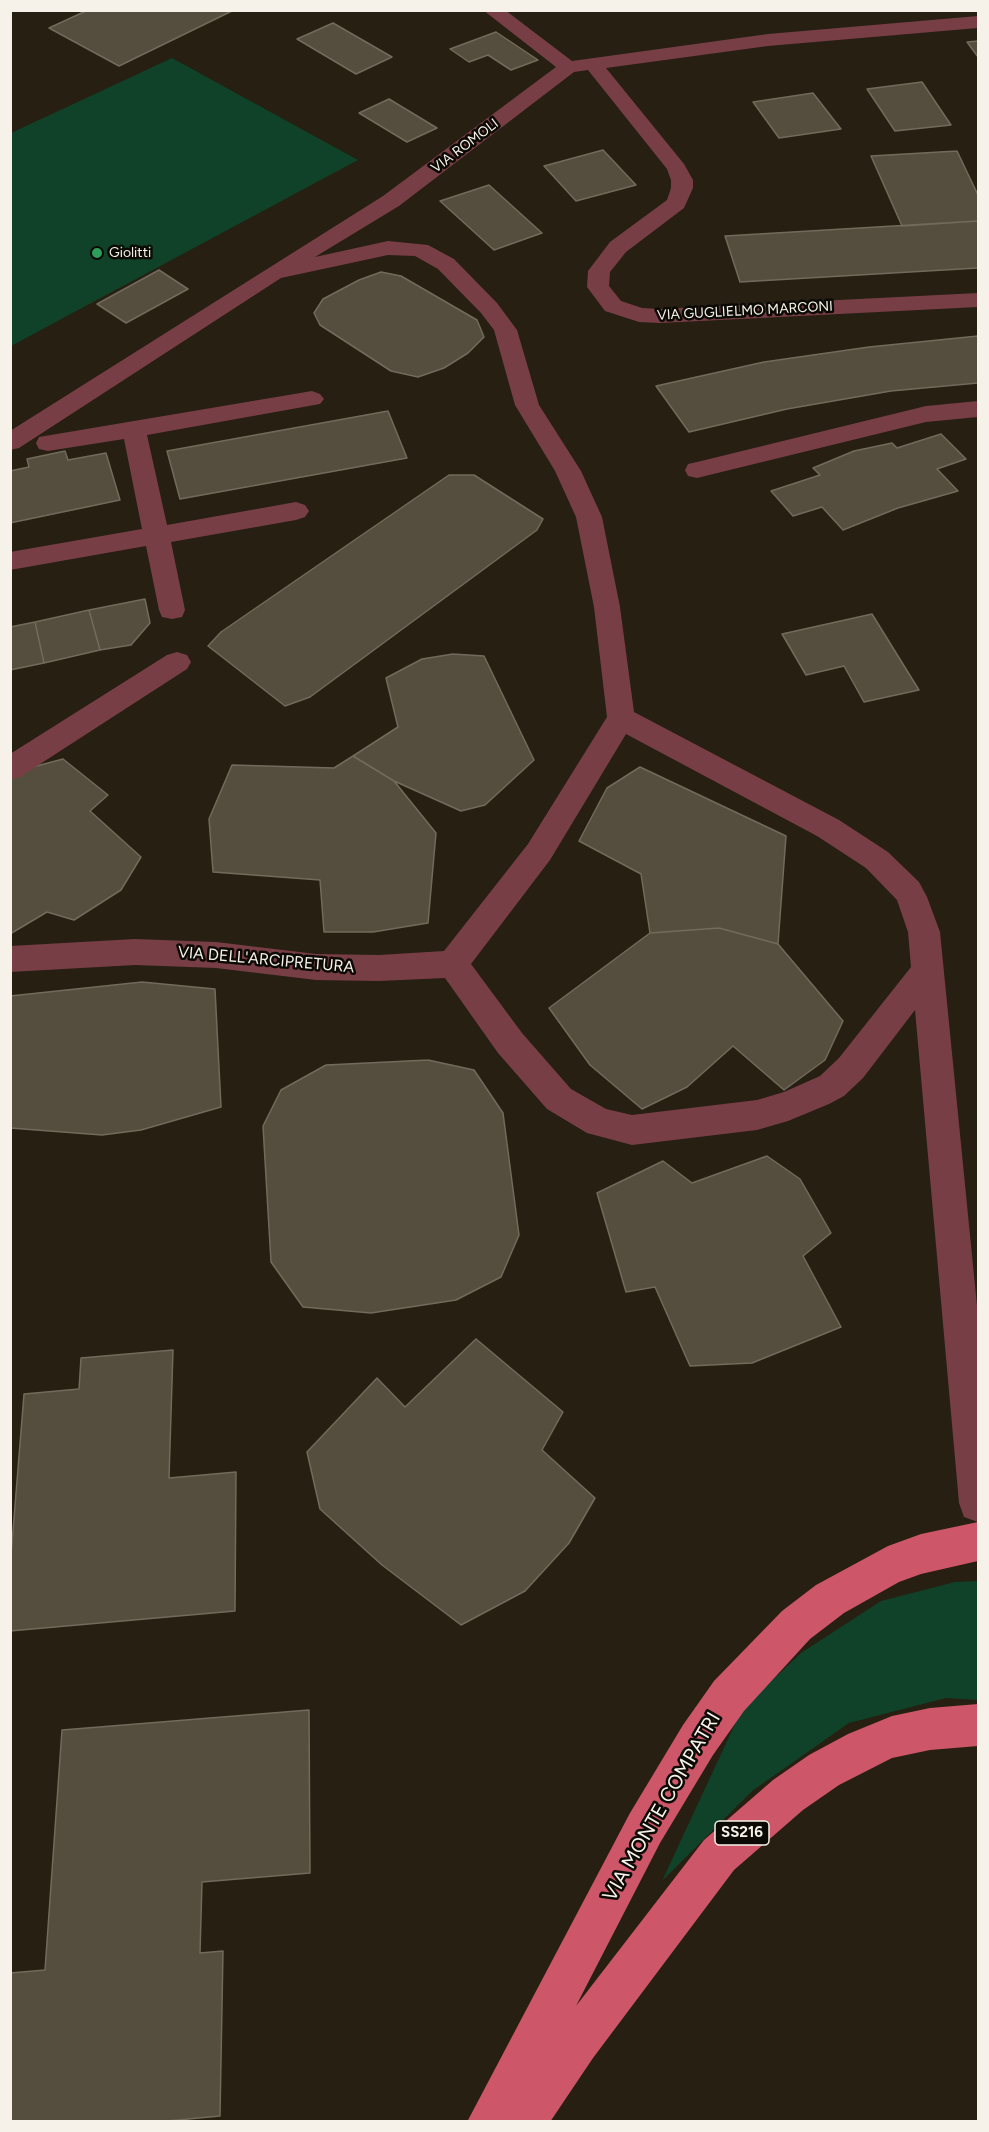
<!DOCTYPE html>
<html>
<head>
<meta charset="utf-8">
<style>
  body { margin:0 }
  #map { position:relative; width:989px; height:2132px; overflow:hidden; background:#261f12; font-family:Figtree,sans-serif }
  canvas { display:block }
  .frame { position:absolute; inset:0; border:12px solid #f6f2e9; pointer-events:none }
</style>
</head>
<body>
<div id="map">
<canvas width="989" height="2132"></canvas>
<div class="frame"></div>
</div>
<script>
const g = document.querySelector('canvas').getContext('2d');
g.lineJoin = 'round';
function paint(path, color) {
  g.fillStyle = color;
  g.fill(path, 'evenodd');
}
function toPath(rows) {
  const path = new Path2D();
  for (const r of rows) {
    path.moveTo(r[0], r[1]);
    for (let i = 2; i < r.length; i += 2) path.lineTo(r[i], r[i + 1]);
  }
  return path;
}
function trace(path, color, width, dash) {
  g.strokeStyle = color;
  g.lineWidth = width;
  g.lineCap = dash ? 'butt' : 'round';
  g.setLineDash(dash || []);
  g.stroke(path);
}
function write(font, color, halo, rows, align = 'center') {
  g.font = font + ' Figtree,sans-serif';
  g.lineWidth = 5;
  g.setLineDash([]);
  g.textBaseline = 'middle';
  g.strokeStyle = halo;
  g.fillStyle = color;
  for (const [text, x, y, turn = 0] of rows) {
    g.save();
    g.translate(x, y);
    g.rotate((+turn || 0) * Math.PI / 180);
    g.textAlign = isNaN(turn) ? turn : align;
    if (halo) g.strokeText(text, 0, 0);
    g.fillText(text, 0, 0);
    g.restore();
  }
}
const green = toPath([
  [172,58,358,160,11,346,11,133],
  [978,1581,978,1700,946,1698,849,1723,752,1791,662,1881,742,1709,801,1653,881,1601,955,1582]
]);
const building = toPath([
  [88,10,234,10,119,66,49,28,88,10],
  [333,23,392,57,356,74,297,39,333,23],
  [496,32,538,60,511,70,488,55,469,62,450,49,496,32],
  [978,41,978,57,967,42,978,41],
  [922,82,951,125,895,131,867,89,922,82],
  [813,93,841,129,779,138,753,102,813,93],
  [389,99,437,128,407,142,359,113,389,99],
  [603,150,636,185,576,201,544,166,603,150],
  [957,151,978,195,978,221,902,226,871,156,957,151],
  [489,185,542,233,494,250,440,201,489,185],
  [978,221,978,268,740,282,725,236,978,221],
  [159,270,188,289,126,323,97,304,159,270],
  [381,272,401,276,477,320,484,337,468,353,444,368,418,377,391,371,320,325,314,313,323,299,359,280,381,272],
  [978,336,978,383,891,391,787,409,689,432,656,386,764,362,869,347,978,336],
  [388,411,407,458,180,499,167,451,388,411],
  [941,434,966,459,937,469,958,491,898,508,843,530,822,507,793,516,771,491,820,475,813,468,854,451,892,443,897,448,941,434],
  [65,451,68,460,106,453,120,500,10,523,10,471,29,467,27,459,65,451],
  [449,475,474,475,543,519,537,530,310,697,285,706,208,646,221,632,449,475],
  [145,599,150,623,131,645,100,650,89,610,145,599],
  [89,610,100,650,44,663,35,622,89,610],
  [872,614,919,690,864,702,844,666,806,675,782,634,872,614],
  [35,622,44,663,10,670,10,627,35,622],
  [453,654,484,656,534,760,485,805,461,811,394,781,353,756,398,727,386,678,422,659,453,654],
  [353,756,394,781,436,833,428,923,373,932,324,932,320,880,213,872,209,819,232,765,334,768,353,756],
  [63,759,108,795,90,811,141,857,121,890,74,920,47,912,10,934,10,780,29,768,63,759],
  [640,767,786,836,778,944,719,928,650,933,641,874,579,841,607,788,640,767],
  [719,928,778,944,843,1021,825,1060,784,1090,733,1046,687,1087,642,1109,590,1065,549,1008,650,933,719,928],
  [142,982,215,989,221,1107,141,1130,102,1135,10,1128,10,996,142,982],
  [428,1060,474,1070,503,1113,519,1235,501,1277,456,1300,371,1313,303,1307,271,1262,263,1126,281,1090,326,1065,428,1060],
  [767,1156,800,1179,831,1233,803,1256,841,1327,752,1363,690,1366,655,1287,626,1292,597,1193,663,1161,692,1183,767,1156],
  [476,1339,563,1412,542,1450,595,1498,569,1543,525,1591,461,1625,382,1565,320,1509,307,1452,377,1378,405,1407,476,1339],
  [173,1350,169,1478,236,1472,235,1611,10,1631,10,1568,24,1394,79,1389,81,1358,173,1350],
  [309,1710,310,1873,202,1882,200,1953,223,1951,220,2116,157,2122,10,2122,10,1973,45,1970,62,1730,309,1710]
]);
const minor = toPath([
  [483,10,505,10,572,61,768,34,978,16,978,28,768,46,606,68,684,164,693,180,693,188,684,208,626,252,610,272,609,286,621,301,642,308,660,309,978,293,978,307,660,323,639,322,605,311,587,287,588,271,610,242,667,200,671,188,671,180,667,169,588,70,574,72,399,206,315,257,388,241,428,245,454,259,497,303,517,330,539,405,581,471,602,517,620,607,634,712,839,820,888,852,919,882,927,897,940,932,978,1316,978,1522,964,1517,959,1503,915,1010,863,1078,844,1096,829,1104,788,1121,757,1130,632,1145,587,1133,547,1109,498,1053,445,978,379,981,316,980,216,968,135,965,10,972,10,946,135,939,216,942,316,954,379,955,444,951,528,844,607,717,594,607,576,517,555,471,515,405,494,330,481,313,438,269,415,256,388,255,281,278,19,448,10,450,10,431,383,196,556,67,483,10],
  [626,734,817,836,866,868,897,900,908,932,911,967,839,1058,820,1076,784,1092,757,1100,632,1115,606,1109,571,1089,522,1033,471,964,550,860,626,734],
  [312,391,320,394,324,399,320,404,147,435,167,525,296,502,305,505,309,511,305,517,296,520,171,542,185,610,182,617,172,619,162,617,159,610,146,546,10,570,10,552,142,529,124,439,48,451,39,449,36,443,39,437,312,391],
  [978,401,978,417,926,422,697,478,688,476,685,470,688,464,697,462,926,406,978,401],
  [177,652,187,655,191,662,187,669,20,777,10,780,10,754,167,655,177,652]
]);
const primary = toPath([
  [978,1522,978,1561,921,1574,899,1582,844,1613,810,1639,744,1711,713,1755,660,1843,576,2006,704,1840,773,1780,809,1755,848,1734,892,1716,930,1708,978,1704,978,1746,930,1750,892,1758,839,1785,803,1810,734,1870,593,2058,550,2122,467,2122,630,1813,683,1725,714,1681,782,1611,816,1585,888,1546,921,1534,978,1522]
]);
const markers = [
  [97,253,6,"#2e9e5b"]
];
const farStreetnames = [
  ["VIA ROMOLI",465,146,-37],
  ["VIA GUGLIELMO MARCONI",745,311,-3]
];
const farPoinames = [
  ["Giolitti",109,253]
];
const shields = [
  [742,1833,54]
];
const shieldNames = [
  ["SS216",742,1833]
];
const streetNames = [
  ["VIA DELL'ARCIPRETURA",266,960,5]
];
const nearStreetnames = [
  ["VIA MONTE COMPATRI",662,1807,-60]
];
paint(green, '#104229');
paint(building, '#554e3f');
trace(building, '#726b5b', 1.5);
paint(minor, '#783e45');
paint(primary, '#ce5669');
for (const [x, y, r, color] of markers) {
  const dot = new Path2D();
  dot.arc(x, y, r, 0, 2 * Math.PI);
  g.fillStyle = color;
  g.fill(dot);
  trace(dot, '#0c0a05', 2);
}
write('14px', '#f6f2e9', '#0c0a05', farStreetnames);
write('14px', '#f6f2e9', '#0c0a05', farPoinames, 'left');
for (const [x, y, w] of shields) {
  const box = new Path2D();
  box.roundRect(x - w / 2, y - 12, w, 24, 4.5);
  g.fillStyle = '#0c0a05';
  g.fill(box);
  trace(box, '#f6f2e9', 1.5);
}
write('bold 15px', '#f6f2e9', null, shieldNames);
write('16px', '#f6f2e9', '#0c0a05', streetNames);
write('20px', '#f6f2e9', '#0c0a05', nearStreetnames);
</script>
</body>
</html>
